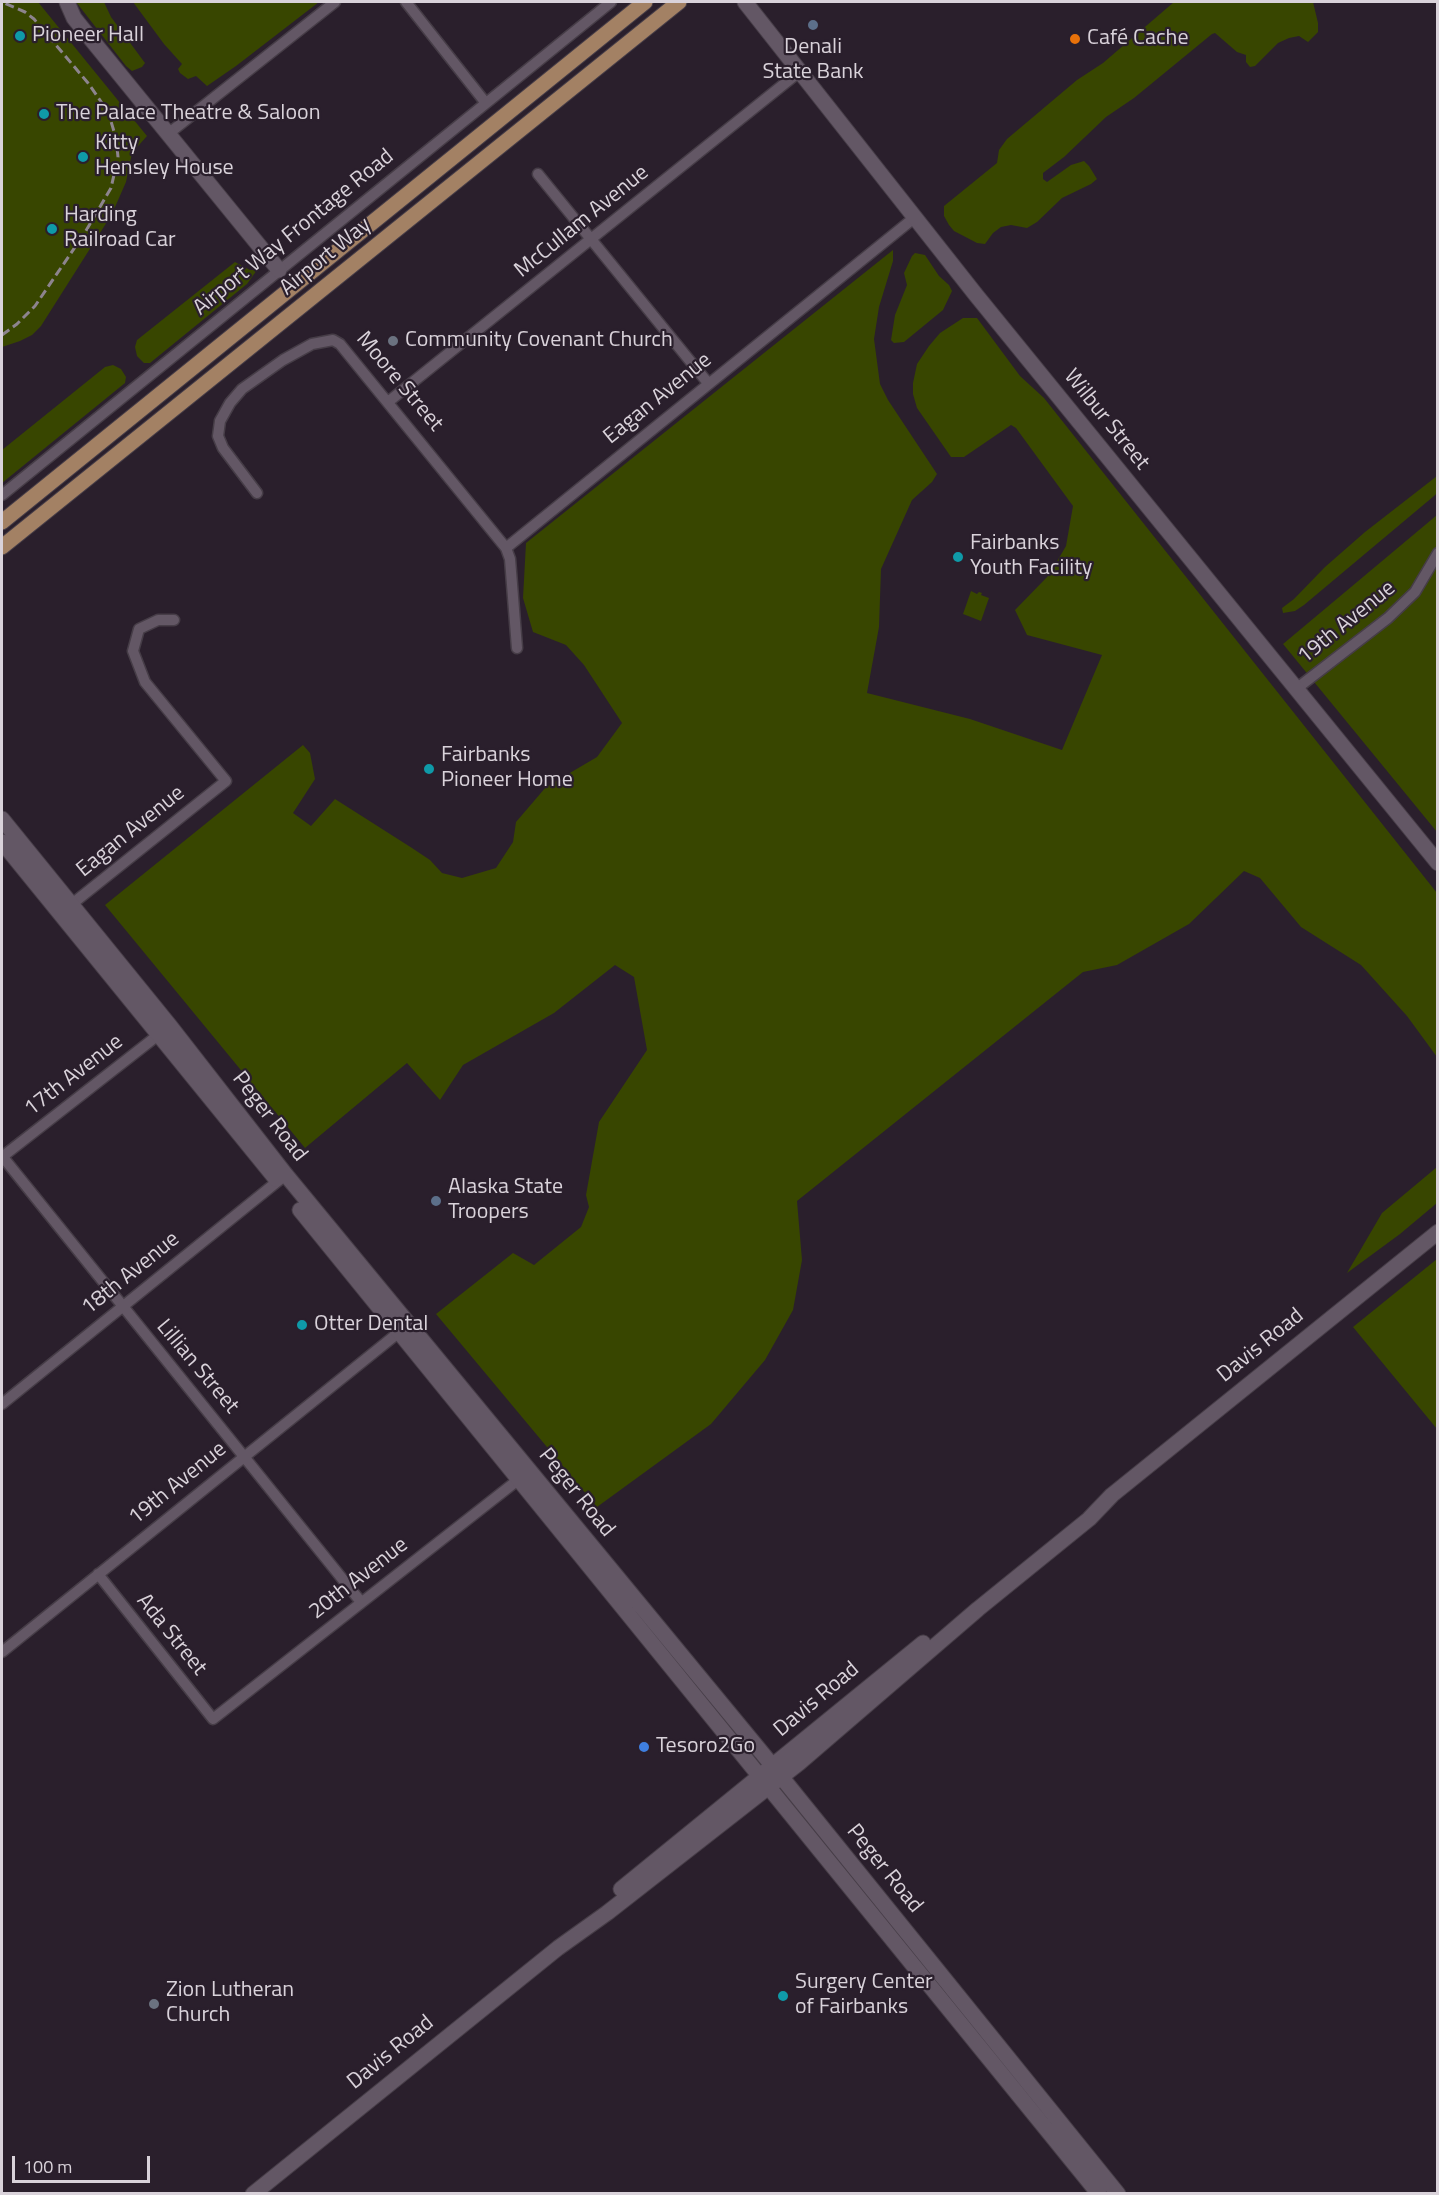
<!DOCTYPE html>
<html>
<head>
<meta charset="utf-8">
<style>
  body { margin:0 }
  #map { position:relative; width:1439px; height:2195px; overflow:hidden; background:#2a1f2c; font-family:"Titillium Web",sans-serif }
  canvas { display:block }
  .frame { position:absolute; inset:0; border:3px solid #d9d2da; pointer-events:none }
  .scale { position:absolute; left:12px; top:2156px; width:138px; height:27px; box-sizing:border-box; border:3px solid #d9d2da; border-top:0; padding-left:8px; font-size:18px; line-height:21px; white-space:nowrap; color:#d9d2da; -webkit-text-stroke:4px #2a1f2c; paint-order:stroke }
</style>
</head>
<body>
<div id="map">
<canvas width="1439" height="2195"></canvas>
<div class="frame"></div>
<div class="scale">100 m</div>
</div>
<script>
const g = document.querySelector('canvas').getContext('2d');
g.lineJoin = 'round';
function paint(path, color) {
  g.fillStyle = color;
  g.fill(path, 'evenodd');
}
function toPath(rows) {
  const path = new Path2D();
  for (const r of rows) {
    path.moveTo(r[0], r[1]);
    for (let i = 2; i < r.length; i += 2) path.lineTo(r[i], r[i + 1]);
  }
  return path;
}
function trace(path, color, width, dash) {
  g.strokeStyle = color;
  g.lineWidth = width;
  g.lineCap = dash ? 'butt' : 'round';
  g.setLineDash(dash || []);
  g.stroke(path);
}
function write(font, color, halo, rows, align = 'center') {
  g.font = font + ' "Titillium Web",sans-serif';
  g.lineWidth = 4.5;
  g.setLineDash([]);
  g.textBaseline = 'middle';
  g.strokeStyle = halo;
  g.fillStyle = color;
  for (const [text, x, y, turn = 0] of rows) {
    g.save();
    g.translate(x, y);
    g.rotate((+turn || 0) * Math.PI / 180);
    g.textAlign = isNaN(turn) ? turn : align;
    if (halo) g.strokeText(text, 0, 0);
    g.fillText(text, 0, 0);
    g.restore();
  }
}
const green = toPath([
  [2,2,38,2,147,136,132,153,126,182,112,214,41,326,32,335,20,341,2,347],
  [76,2,104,2,111,17,145,63,142,67,132,71,126,66],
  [133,2,319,2,236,66,207,86,196,76,188,79,180,73,178,69,182,64,164,44],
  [1174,2,1313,2,1318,23,1318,32,1308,42,1299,36,1289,38,1278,43,1255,66,1250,67,1246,62,1246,55,1237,52,1215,33,1212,34,1134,98,1106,117,1064,157,1043,173,1043,179,1047,182,1071,165,1084,161,1089,166,1097,179,1091,184,1062,198,1037,222,1027,228,1011,225,1001,227,993,233,985,244,977,243,954,231,949,225,944,216,944,206,997,163,999,150,1007,139,1077,80,1103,63],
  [893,250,893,261,879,307,874,339,880,384,888,400,937,474,932,482,912,500,881,569,879,627,867,693,970,719,1062,750,1102,655,1027,635,1015,610,1049,575,1066,546,1073,506,1016,428,1011,425,964,457,951,457,917,408,913,394,913,383,917,364,929,346,940,333,963,318,977,318,1020,376,1044,398,1437,893,1437,1057,1407,1016,1361,965,1301,927,1260,878,1244,871,1189,924,1117,965,1083,972,797,1201,802,1260,793,1310,765,1360,711,1424,597,1507,436,1314,513,1253,534,1265,581,1227,589,1207,586,1195,599,1122,647,1050,634,977,615,965,554,1013,463,1065,440,1100,407,1063,305,1148,105,905,303,745,310,753,315,779,293,813,311,826,335,799,412,848,430,860,442,873,462,878,496,868,513,842,516,822,546,787,597,757,622,723,584,665,566,645,533,632,523,598,526,543],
  [915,253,925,255,939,276,949,285,952,291,943,310,904,342,894,343,891,340,895,315,907,285,904,273,912,256],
  [235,262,250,270,257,270,247,284,150,363,144,363,137,356,135,347,137,340],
  [113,365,121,369,126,377,125,383,2,483,2,450,105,367],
  [1437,476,1437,493,1434,496,1304,605,1295,611,1283,613,1282,608,1294,599,1325,567,1365,532],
  [1437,515,1437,832,1283,644],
  [971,591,977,594,979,592,982,593,981,595,989,598,981,621,963,614],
  [1437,1167,1437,1203,1400,1234,1347,1273,1382,1213],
  [1437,1259,1437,1429,1353,1327]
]);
const street = toPath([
  [406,2,485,102],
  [168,134,335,2],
  [538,174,708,383],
  [388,402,799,72],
  [257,493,223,448,218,436,220,421,230,403,242,389,283,360,312,344,333,340,340,344,506,548],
  [2,495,611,2],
  [517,648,510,559,506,548,914,218],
  [1296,689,1388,618,1415,592,1438,553],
  [67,908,226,781,145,682,133,651,139,629,158,620,174,620],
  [2,1156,361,1602],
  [2,1157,162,1032],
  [2,1404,283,1177],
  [98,1574,213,1719,523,1476],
  [2,1652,403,1329]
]);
const secondary = toPath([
  [67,2,74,18,82,28,279,270],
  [745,2,976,295,1438,863],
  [2,819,170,1026,286,1175,762,1753,1118,2194],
  [2,842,276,1179],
  [300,1210,1099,2194],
  [621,1889,923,1643],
  [253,2194,558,1948,607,1913,799,1763,978,1609,1089,1519,1112,1495,1438,1232]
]);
const primary = toPath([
  [2,522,645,2],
  [2,547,679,2]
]);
const rail = toPath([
  [2,335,17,324,35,306,84,234,111,188,118,157,116,138,110,118,102,103,88,83,34,19,25,12,2,2]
]);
const markers = [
  [813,25,6,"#5c6f8a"],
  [20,36,6,"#0f9aa8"],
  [1075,39,6,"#e8710a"],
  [44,114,6,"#0f9aa8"],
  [83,157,6,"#0f9aa8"],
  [52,229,6,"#0f9aa8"],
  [393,341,6,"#6b7280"],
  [958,557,6,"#0f9aa8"],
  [429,769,6,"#0f9aa8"],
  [436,1201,6,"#5c6f8a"],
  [302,1325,6,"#0f9aa8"],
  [644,1747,6,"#3f7fe0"],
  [783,1996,6,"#0f9aa8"],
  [154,2004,6,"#6b7280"]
];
const poiNames = [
  ["Pioneer Hall",32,36],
  ["Café Cache",1087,39],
  ["Denali",813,48,"center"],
  ["State Bank",813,73,"center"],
  ["The Palace Theatre & Saloon",56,114],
  ["Kitty",95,144],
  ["Hensley House",95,169],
  ["Harding",64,216],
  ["Railroad Car",64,241],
  ["Community Covenant Church",405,341],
  ["Fairbanks",970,544],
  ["Youth Facility",970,569],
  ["Fairbanks",441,756],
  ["Pioneer Home",441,781],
  ["Alaska State",448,1188],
  ["Troopers",448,1213],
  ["Otter Dental",314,1325],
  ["Tesoro2Go",656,1747],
  ["Surgery Center",795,1983],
  ["of Fairbanks",795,2008],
  ["Zion Lutheran",166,1991],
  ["Church",166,2016]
];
const streetNames = [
  ["McCullam Avenue",582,222,-39],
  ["Airport Way Frontage Road",294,233,-39],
  ["Airport Way",326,257,-39],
  ["Moore Street",399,382,50],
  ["Eagan Avenue",658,399,-39],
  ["Wilbur Street",1106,420,51],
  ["19th Avenue",1347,623,-39],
  ["Eagan Avenue",131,832,-39],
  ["17th Avenue",74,1076,-38],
  ["Peger Road",269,1117,52],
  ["18th Avenue",131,1274,-39],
  ["Davis Road",1261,1346,-39],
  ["Lillian Street",197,1367,50],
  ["19th Avenue",178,1484,-39],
  ["Peger Road",576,1493,51],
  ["20th Avenue",359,1579,-38],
  ["Ada Street",171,1635,51],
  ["Davis Road",817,1700,-40],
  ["Peger Road",884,1869,51],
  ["Davis Road",391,2053,-39]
];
paint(green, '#384600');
trace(street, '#463d47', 13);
trace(secondary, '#463d47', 17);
trace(primary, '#463d47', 17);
trace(street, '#635765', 10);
trace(secondary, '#635765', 15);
trace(primary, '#a38164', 15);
trace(rail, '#8d848e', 3, [9, 4.5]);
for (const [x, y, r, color] of markers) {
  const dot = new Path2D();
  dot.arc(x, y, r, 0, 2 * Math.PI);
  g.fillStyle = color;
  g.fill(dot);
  trace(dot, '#2a1f2c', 2);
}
write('22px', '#d9d2da', '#2a1f2c', poiNames, 'left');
write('22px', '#d9d2da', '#2a1f2c', streetNames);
</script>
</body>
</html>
